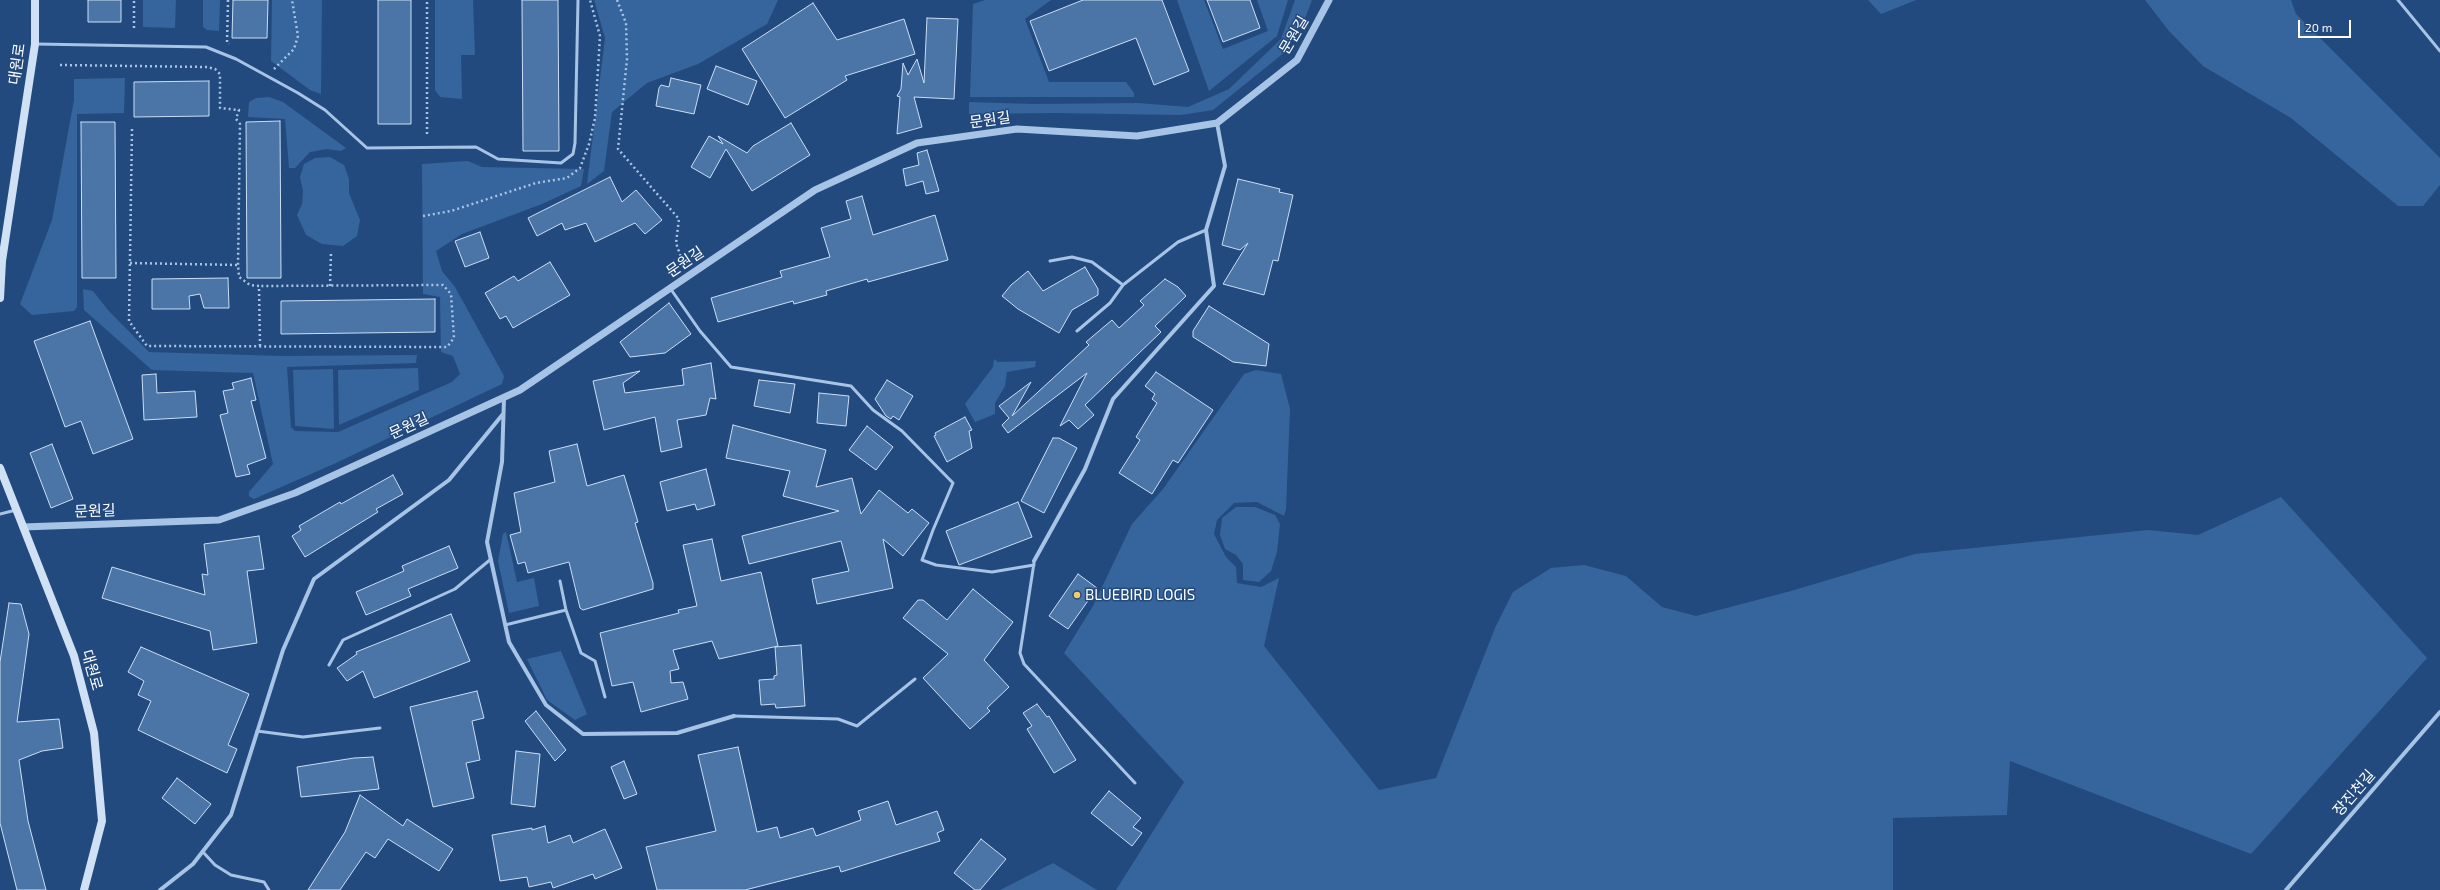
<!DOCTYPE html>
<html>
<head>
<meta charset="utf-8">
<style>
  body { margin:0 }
  #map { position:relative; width:2440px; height:890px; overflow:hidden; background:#234a7e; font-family:"Exo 2",sans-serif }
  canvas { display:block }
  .scale { position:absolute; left:2298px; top:20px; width:53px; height:18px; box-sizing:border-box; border:2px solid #fff; border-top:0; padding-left:5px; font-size:12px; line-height:14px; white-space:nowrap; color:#fff; -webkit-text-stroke:3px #234a7e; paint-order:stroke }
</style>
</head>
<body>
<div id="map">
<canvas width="2440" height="890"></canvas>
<div class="scale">20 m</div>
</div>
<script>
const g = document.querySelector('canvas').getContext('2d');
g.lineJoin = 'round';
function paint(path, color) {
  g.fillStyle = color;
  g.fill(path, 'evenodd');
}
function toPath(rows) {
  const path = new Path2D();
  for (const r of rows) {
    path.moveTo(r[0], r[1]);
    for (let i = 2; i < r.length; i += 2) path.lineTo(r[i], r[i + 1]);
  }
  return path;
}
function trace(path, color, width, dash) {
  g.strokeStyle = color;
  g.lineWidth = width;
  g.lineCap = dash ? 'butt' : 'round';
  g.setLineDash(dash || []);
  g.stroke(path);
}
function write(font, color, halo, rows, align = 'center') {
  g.font = font + ' "Exo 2","Noto Sans KR",sans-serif';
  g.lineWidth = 3;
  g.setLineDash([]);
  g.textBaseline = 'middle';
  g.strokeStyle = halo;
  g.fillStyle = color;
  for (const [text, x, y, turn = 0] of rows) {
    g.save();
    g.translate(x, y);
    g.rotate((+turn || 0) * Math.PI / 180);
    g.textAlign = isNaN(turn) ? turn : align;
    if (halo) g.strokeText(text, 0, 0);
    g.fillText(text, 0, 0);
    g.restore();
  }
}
const green = toPath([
  [143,0,176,0,175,28,143,27],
  [203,0,220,0,219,31,207,30,203,27],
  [272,0,322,0,321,94,310,90,271,61],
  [435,0,473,0,475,55,461,55,462,99,440,97,435,90],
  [594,0,778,0,767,24,698,64,647,83,612,112,604,171,587,184,605,38],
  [985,0,1051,0,1025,19,1049,82,1126,82,1134,93,1134,97,970,97,973,4],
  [1177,0,1204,0,1223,49,1268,31,1257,0,1288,0,1277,36,1209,91],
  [1295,0,1312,0,1306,16,1285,52,1213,110,1181,115,1054,113,969,114,969,102,1033,104,1138,103,1188,107,1229,89,1281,39],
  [1868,0,1916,0,1881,14],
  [2145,0,2291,0,2296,14,2440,158,2440,185,2423,206,2398,206,2291,118,2203,66,2169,31],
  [125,78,124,113,77,114,77,307,74,311,32,315,20,304,52,220,74,100,74,79],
  [269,97,283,102,346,148,341,151,327,149,310,152,295,168,289,168,285,119,248,117,249,102,256,98],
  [330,157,344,165,349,179,349,193,360,220,357,236,343,246,322,244,306,235,297,215,302,204,303,191,300,177,304,164,315,158],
  [468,161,482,167,584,169,581,186,542,204,462,234,436,251,442,271,455,287,504,376,502,384,336,463,254,499,249,496,249,492,273,464,253,373,152,370,84,310,83,289,93,291,108,310,149,352,282,356,417,355,416,363,287,367,291,427,295,431,338,432,452,382,460,374,453,356,441,352,440,297,423,294,422,164],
  [994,359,998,362,1036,361,1035,367,1007,372,1005,386,995,403,995,414,975,422,965,404,993,367],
  [418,368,419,390,339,425,338,370],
  [333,369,334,429,295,426,293,370],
  [1256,370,1281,374,1290,409,1286,509,1284,516,1257,502,1234,503,1217,520,1214,534,1226,557,1236,567,1237,583,1261,587,1279,578,1264,646,1379,790,1436,778,1495,628,1513,592,1551,568,1584,565,1626,576,1662,607,1696,616,1791,591,1915,554,2148,530,2198,535,2281,497,2427,658,2251,854,2010,761,2007,815,1893,818,1893,890,1116,890,1184,782,1064,653,1093,606,1132,524,1163,489,1244,374],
  [1236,507,1255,507,1275,515,1280,524,1277,552,1271,571,1259,582,1243,580,1243,564,1236,555,1225,549,1220,535,1222,518],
  [506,532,517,582,534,578,539,606,509,613,498,561,503,534],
  [561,651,587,714,575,720,547,700,527,659],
  [1053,863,1097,890,1000,890]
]);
const building = toPath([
  [88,0,121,0,121,22,88,22,88,0],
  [233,0,268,0,267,38,232,38,233,0],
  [378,0,411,0,411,124,378,124,378,0],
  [522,0,558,0,559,151,523,151,522,0],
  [1083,0,1162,0,1189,71,1154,85,1136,38,1049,71,1030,21,1083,0],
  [1207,0,1250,0,1260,28,1223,42,1207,0],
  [813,3,837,40,904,19,915,54,845,76,847,80,785,118,742,49,813,3],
  [927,18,958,19,954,99,914,97,922,127,897,134,900,97,897,96,901,89,903,63,908,75,917,59,924,83,927,18],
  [716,66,757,81,748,105,707,89,716,66],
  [671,78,701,85,694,114,656,106,659,88,661,85,669,87,671,78],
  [209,81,209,116,134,117,134,82,209,81],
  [280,121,281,278,247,278,246,122,280,121],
  [81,122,115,122,116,278,82,278,81,122],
  [791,123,810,155,752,191,726,149,710,178,691,167,709,136,723,144,718,136,747,153,753,146,791,123],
  [927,150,939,191,926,194,923,181,906,186,903,169,919,165,917,153,927,150],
  [610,177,622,202,636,190,662,220,645,234,635,223,595,242,586,223,565,230,562,223,537,236,528,218,610,177],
  [1238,179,1280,189,1279,192,1293,195,1278,261,1273,260,1264,295,1223,284,1248,243,1240,250,1222,245,1238,179],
  [862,196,873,235,935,215,948,260,868,282,867,279,826,291,827,295,794,304,793,301,718,322,711,298,782,277,780,271,830,257,821,228,851,219,846,201,862,196],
  [480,232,489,258,465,267,455,241,480,232],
  [550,262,570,295,513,328,506,316,500,319,485,293,514,276,518,281,550,262],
  [1085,267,1098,289,1098,295,1072,310,1059,333,1018,309,1002,296,1011,285,1028,271,1043,291,1085,267],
  [228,278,229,308,204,308,200,294,189,296,190,309,152,309,152,279,228,278],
  [1165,279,1178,287,1186,296,1155,326,1161,332,1085,405,1094,415,1078,429,1069,420,1060,426,1087,373,1008,433,1002,425,1009,418,999,406,1031,382,1012,416,1089,345,1086,342,1112,320,1119,328,1144,305,1140,301,1165,279],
  [435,299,435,332,281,334,281,301,435,299],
  [669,303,691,334,665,353,630,357,620,342,669,303],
  [1209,306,1269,344,1266,366,1233,362,1193,337,1193,331,1209,306],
  [90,321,133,439,93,454,81,421,65,427,34,341,90,321],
  [711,363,716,399,710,398,706,415,677,420,682,447,661,452,655,417,604,430,593,381,640,371,623,383,625,393,684,385,682,369,711,363],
  [1156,372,1213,410,1178,463,1173,460,1152,494,1119,473,1140,440,1136,437,1157,403,1152,399,1155,394,1145,386,1156,372],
  [156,374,157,393,195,391,197,417,144,420,142,375,156,374],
  [251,378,256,400,251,401,266,458,247,465,250,474,236,477,220,415,228,413,223,391,234,389,232,383,251,378],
  [759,380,795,384,790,413,754,406,759,380],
  [887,380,913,396,899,420,893,416,891,419,886,416,875,399,887,380],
  [819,393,849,396,846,426,817,423,819,393],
  [965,417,972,430,969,431,972,448,947,462,934,436,936,435,935,433,965,417],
  [733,425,826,450,816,487,852,478,861,514,879,490,908,513,912,509,929,523,903,556,883,539,893,588,817,604,812,579,849,571,841,541,749,564,742,536,839,511,783,496,790,471,726,458,733,425],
  [867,426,893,447,876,470,849,450,867,426],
  [1053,438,1059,438,1077,448,1044,513,1021,501,1053,438],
  [52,444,73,499,51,508,30,453,52,444],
  [577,444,587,486,624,475,638,522,635,523,653,583,653,589,583,610,580,608,569,562,528,573,525,562,518,564,510,535,521,532,514,493,555,482,549,451,577,444],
  [706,469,715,505,697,510,695,504,667,511,660,482,706,469],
  [393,475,403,494,376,509,378,512,305,557,292,536,301,530,299,526,340,502,341,504,393,475],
  [1018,502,1032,537,959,565,946,531,1018,502],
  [259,536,264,569,247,571,257,643,213,650,210,631,102,598,112,567,205,595,202,574,208,575,204,544,259,536],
  [712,539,721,581,761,572,778,646,719,659,712,641,673,650,679,669,670,671,671,683,683,682,688,699,641,712,633,682,612,686,600,633,679,613,678,610,697,606,683,545,712,539],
  [449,546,458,568,408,589,411,596,366,615,356,592,404,571,402,566,449,546],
  [1078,574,1097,588,1068,629,1049,616,1078,574],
  [973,589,1013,622,984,660,1009,687,987,708,990,711,970,729,923,678,948,654,903,618,918,600,923,600,947,620,973,589],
  [9,603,21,604,29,634,17,722,59,719,63,748,42,751,19,760,28,821,46,890,17,890,0,823,0,662,9,603],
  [451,614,470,661,374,698,363,671,347,681,337,668,357,654,356,652,451,614],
  [801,645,805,706,776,708,775,704,761,705,759,680,774,679,774,676,777,675,775,647,801,645],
  [141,647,249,694,228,745,237,749,227,773,138,730,151,701,138,695,144,681,128,672,141,647],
  [477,691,484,718,472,721,480,760,466,763,474,798,433,807,410,707,477,691],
  [1037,704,1047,717,1049,716,1076,760,1054,773,1027,729,1032,726,1023,713,1037,704],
  [536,711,566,750,555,761,525,721,536,711],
  [738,747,757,832,777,827,780,838,813,828,816,836,861,820,858,811,888,801,896,825,937,811,944,830,937,833,940,841,841,872,839,866,745,890,657,890,646,847,716,831,698,755,738,747],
  [516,751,540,754,535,807,511,804,516,751],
  [373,757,379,789,301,797,297,767,354,758,373,757],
  [624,761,637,794,624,799,611,767,624,761],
  [177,778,211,804,195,824,162,798,177,778],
  [1109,791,1141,818,1133,827,1142,833,1132,846,1091,813,1109,791],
  [360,795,403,826,407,819,453,849,439,871,388,839,375,858,366,852,340,890,308,890,345,832,360,795],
  [545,826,548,843,570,835,573,843,605,829,622,868,595,879,593,874,553,888,551,882,529,887,527,877,500,881,492,835,532,828,532,830,545,826],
  [981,839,1006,859,980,890,975,890,954,873,981,839]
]);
const path = toPath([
  [228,0,227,43,229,44],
  [617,0,626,23,627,59,618,149,679,219,676,243,684,266],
  [134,28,134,0],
  [60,65,207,67,215,69,220,74,220,108,239,110,236,119,240,124,238,265,239,277,250,285,259,286,260,346],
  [274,69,294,49,298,36,292,0],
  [132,129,129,321,147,346,447,347,454,338,451,294,443,285,259,286],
  [427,134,427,0],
  [423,216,451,211,536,183,567,178,580,168,589,144,595,118,600,36,590,0],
  [130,263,238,265],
  [330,286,331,253]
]);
const service = toPath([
  [2398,0,2440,51],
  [36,44,206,47,236,59,298,93,325,110,367,148,476,147,498,159,561,163,573,154,575,143,578,0],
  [1050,261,1072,257,1092,262,1123,285],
  [670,288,700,331,731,367,851,386,873,410,902,431,953,483,933,530,922,560,936,565,992,572,1034,565],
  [1077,331,1110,303,1123,285,1178,242,1206,230],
  [0,514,16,510],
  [1034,563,1020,653,1024,664,1135,783],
  [560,581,566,610,581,653,595,661,605,697],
  [505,625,566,610],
  [329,665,343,640,455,589,491,559],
  [734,716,838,719,857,726,915,679],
  [257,731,303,737,380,728],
  [203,852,215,865,231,875,264,882,269,890]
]);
const minor = toPath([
  [504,398,502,462,487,542,509,642,546,705,583,734,677,733,734,716],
  [1034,561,1085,469,1113,399,1214,286,1206,230,1225,166,1217,123],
  [160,890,193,864,231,815,283,650,314,579,449,480,503,414],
  [2286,890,2440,712]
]);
const tertiary = toPath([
  [23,527,219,520,295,493,520,390,815,190,917,143,1017,129,1137,136,1217,123,1297,60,1329,0]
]);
const secondary = toPath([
  [0,298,2,261,35,44,35,0],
  [0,468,74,656,94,733,102,821,84,890]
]);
const markers = [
  [1077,595,4,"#f1ca6a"]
];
const streetNames = [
  ["문원길",1294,35,-59],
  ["대원로",17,64,-82],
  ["문원길",990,120,-8],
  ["문원길",685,262,-34],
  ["문원길",409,426,-25],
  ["문원길",95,511,-2],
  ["대원로",92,670,74],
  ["장진천길",2354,793,-49]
];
const poiNames = [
  ["BLUEBIRD LOGIS",1085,595]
];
paint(green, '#36649c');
paint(building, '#4b74a7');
trace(building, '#cbdef5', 1);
trace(path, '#a7c4e6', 2.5, [2, 3]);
trace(service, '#a7c4e6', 3);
trace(minor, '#a7c4e6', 4);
trace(tertiary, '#a7c4e6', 7);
trace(secondary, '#d1e1f5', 8);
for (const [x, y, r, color] of markers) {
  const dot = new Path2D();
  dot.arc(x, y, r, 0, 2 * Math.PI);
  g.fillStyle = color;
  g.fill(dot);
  trace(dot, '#234a7e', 1.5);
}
write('15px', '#fff', '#234a7e', streetNames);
write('15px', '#fff', '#234a7e', poiNames, 'left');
</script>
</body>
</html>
